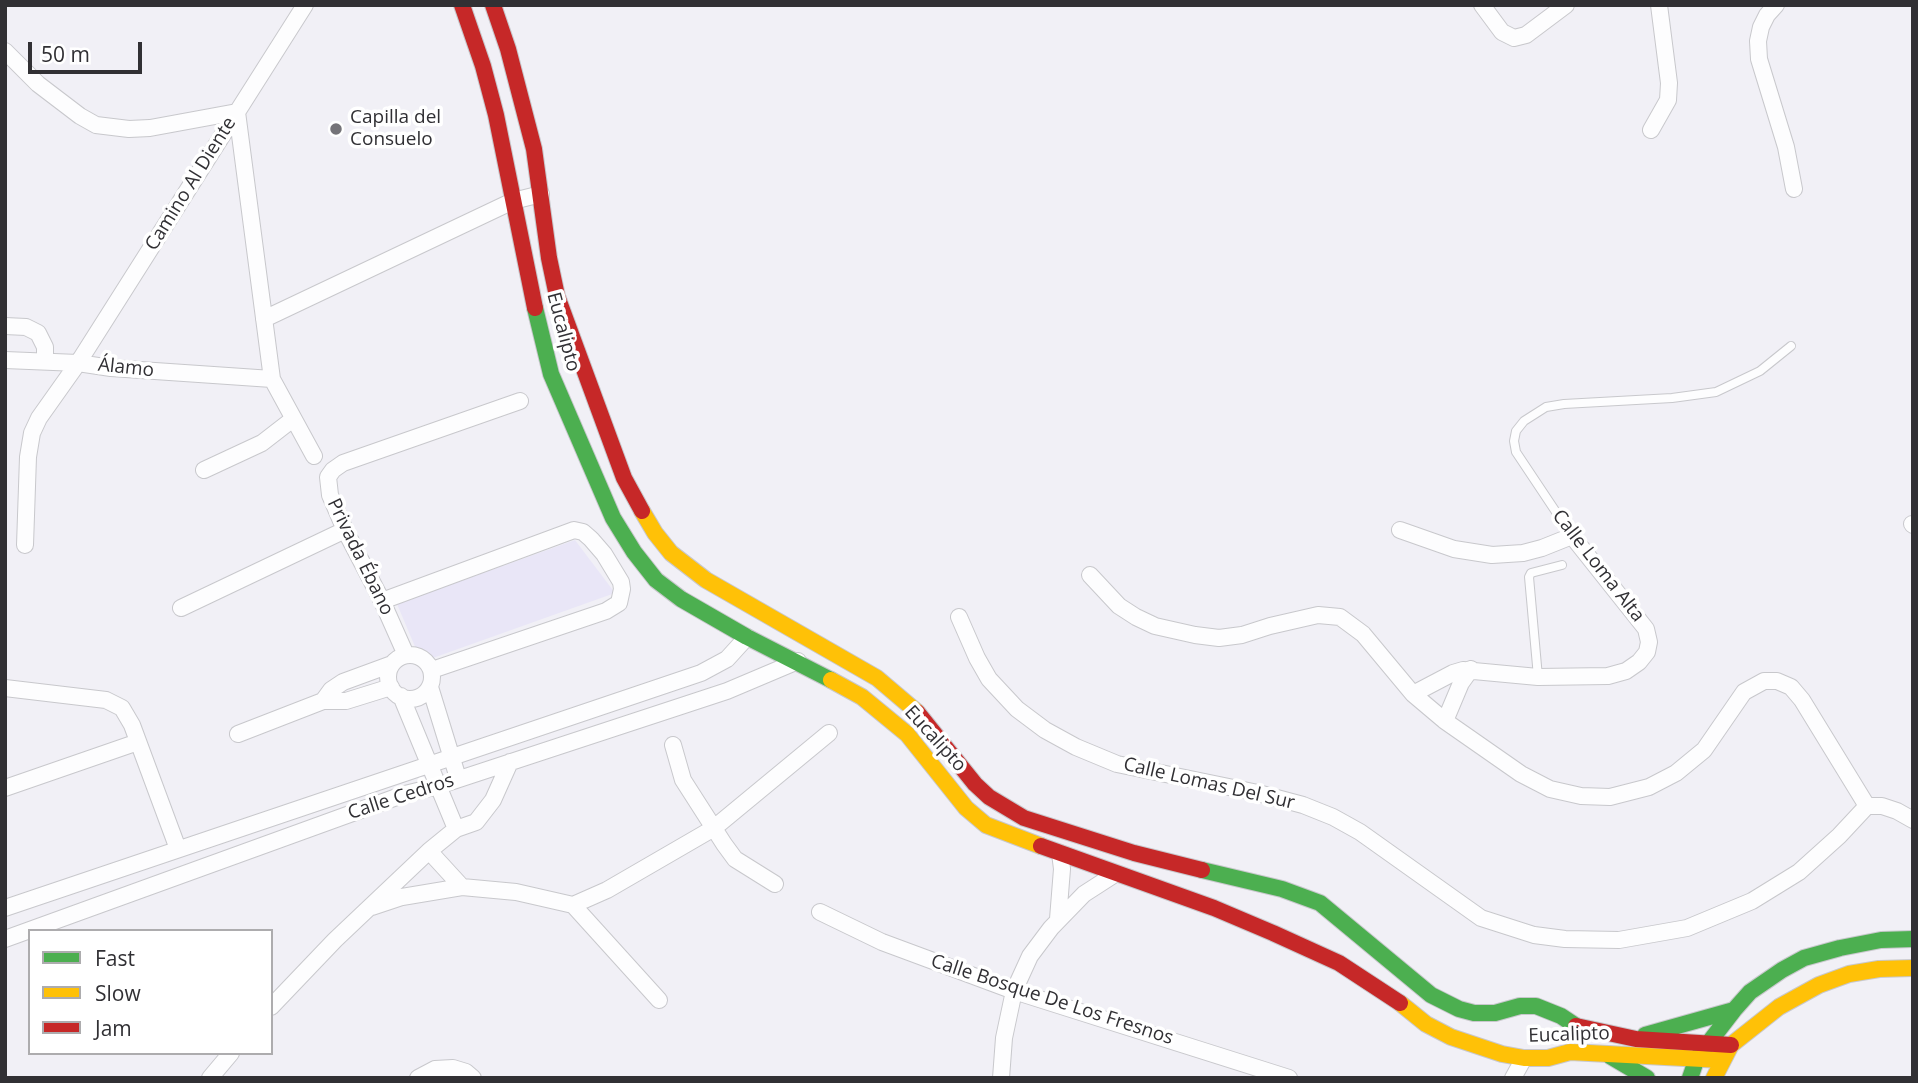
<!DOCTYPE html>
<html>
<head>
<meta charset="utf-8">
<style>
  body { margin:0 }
  #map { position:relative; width:1918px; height:1083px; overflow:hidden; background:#f1f0f6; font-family:"Open Sans",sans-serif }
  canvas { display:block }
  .frame { position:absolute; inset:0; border:7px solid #313034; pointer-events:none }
  .legend { position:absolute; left:28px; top:929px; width:245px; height:126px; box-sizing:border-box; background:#fff; border:2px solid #adacae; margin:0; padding:9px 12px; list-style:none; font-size:21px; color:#313034 }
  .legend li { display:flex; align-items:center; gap:14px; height:35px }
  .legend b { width:35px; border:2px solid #adacae }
  .scale { position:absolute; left:28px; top:42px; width:114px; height:32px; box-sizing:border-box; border:4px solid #313034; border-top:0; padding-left:9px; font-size:21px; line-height:24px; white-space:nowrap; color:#313034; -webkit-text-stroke:5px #fff; paint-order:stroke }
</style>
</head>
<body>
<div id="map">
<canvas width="1918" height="1083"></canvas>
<div class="frame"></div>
<ul class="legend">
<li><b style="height:9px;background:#4caf50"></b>Fast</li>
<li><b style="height:9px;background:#ffc107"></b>Slow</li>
<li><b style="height:9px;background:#c62828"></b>Jam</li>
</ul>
<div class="scale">50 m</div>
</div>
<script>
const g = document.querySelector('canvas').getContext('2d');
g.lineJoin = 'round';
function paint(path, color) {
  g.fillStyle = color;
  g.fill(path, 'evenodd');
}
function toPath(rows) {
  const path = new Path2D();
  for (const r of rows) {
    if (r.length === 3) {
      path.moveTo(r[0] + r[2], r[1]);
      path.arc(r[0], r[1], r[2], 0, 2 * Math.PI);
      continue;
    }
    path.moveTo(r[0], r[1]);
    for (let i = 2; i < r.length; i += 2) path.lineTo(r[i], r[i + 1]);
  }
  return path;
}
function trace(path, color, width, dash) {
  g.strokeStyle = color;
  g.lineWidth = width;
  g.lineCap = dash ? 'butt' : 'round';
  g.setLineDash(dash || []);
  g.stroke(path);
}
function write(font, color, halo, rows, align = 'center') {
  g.font = font + ' "Open Sans",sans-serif';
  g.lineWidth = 7;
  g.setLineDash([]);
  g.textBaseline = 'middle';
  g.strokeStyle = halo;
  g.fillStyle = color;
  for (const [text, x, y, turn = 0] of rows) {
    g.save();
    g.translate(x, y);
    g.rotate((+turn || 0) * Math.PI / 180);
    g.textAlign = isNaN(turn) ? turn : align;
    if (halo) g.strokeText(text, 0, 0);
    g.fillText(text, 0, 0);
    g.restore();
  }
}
const green = toPath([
  [575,540,615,593,430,659,416,649,397,604]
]);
const lane = toPath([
  [1572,536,1516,452,1514,441,1516,431,1524,421,1546,407,1564,404,1672,398,1716,392,1760,371,1791,346],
  [1538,677,1529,577,1531,573,1562,565]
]);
const street = toPath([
  [1482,5,1502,32,1514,38,1526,35,1566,5],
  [1776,5,1767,15,1761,27,1758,41,1759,59,1786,147,1794,189],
  [5,51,38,84,80,116,96,125,129,129,150,128,237,112],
  [237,112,272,379,314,456],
  [1651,130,1668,100,1669,83,1659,5],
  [264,319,513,201,541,194],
  [5,326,26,327,38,333,45,347,45,361],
  [5,360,78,363,111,368,272,379],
  [204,470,262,443,293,419],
  [1912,524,1913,525],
  [1400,530,1454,549,1492,555,1523,553,1542,548,1572,536,1646,629,1649,642,1647,652,1639,662,1626,671,1608,676,1538,677,1463,670,1453,673,1413,694],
  [25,545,28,457,32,433,39,418,78,363,305,5],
  [1090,575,1119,606,1136,617,1155,626,1195,635,1219,638,1242,635,1270,626,1318,615,1340,617,1363,634,1413,694,1445,721,1521,774,1550,789,1581,796,1610,797,1649,787,1676,773,1704,750,1744,692,1764,681,1777,681,1791,687,1802,700,1867,806,1882,806,1897,811,1913,820],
  [382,601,574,530,583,532,591,539,604,554,621,582,622,589,619,603,606,611,432,670],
  [181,608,345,530],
  [959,617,977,658,989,679,1017,709,1045,730,1076,747,1117,764,1258,793,1303,805,1333,817,1360,832,1481,918,1534,935,1565,939,1619,940,1687,928,1752,901,1799,872,1839,836,1867,806],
  [406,655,382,601,345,530,330,495,328,477,333,470,343,463,520,401],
  [410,677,22],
  [430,687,458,778],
  [5,688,106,700,122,708,132,725,178,849],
  [401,696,456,829],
  [323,701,331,690,343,682,392,664],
  [1445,721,1461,683,1471,669],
  [238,734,323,701,346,701,391,687],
  [673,745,683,780,724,844,735,859,775,884],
  [5,788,138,742],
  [429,851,462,887],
  [573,905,607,890,714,828,829,733],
  [372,907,402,897,462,887,516,892,573,905,659,1000],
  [5,908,701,673,727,659,747,637],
  [820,912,882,942,1014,991,1289,1078],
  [1058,919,1062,869,1060,853],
  [5,939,405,794,438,786,727,691,798,661],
  [271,1007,335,940,429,851,456,829,476,822,493,800,510,762],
  [210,1078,231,1053],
  [418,1078,435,1069,453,1068,466,1072,473,1078],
  [1001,1078,1004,1038,1014,991,1030,956,1051,928,1084,894,1115,874],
  [1513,1078,1524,1058]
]);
const fast = toPath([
  [535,308,551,374,613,518,634,552,656,580,681,599,747,637,831,680],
  [1202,870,1282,889,1320,903,1431,995,1459,1009,1474,1013,1495,1013,1520,1006,1536,1006,1561,1016,1576,1026],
  [1645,1035,1734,1010],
  [1610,1056,1647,1078],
  [1690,1078,1697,1058,1734,1010,1750,992,1782,970,1804,958,1840,948,1881,940,1913,939]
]);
const slow = toPath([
  [642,511,655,533,671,553,706,580,877,678,917,712],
  [831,680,862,697,907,734,966,808,986,825,1041,846],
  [1400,1003,1426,1024,1451,1037,1502,1054,1524,1058,1548,1058,1570,1052,1722,1060],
  [1714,1078,1731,1045,1779,1007,1819,985,1849,974,1879,969,1913,968]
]);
const jam = toPath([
  [462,5,483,66,496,115,535,308],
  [493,5,508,49,534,149,549,258,557,296,624,478,642,511],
  [917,712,975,784,989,797,1024,818,1134,853,1202,870],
  [1041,846,1214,908,1273,933,1339,963,1400,1003],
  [1576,1026,1636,1039,1731,1045]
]);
const markers = [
  [336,129,7,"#747378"]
];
const poiNames = [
  ["Capilla del",350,118],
  ["Consuelo",350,140]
];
const streetNames = [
  ["Camino Al Diente",191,184,-58],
  ["Eucalipto",563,332,75],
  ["Álamo",126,368,6],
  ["Privada Ébano",360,557,64],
  ["Calle Loma Alta",1598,566,52],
  ["Eucalipto",935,739,48],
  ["Calle Lomas Del Sur",1209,784,13],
  ["Calle Cedros",401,797,-18],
  ["Calle Bosque De Los Fresnos",1052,1000,18],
  ["Eucalipto",1569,1035,-2]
];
paint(green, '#e9e6f7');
trace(lane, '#c8c8cc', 10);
trace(street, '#c8c8cc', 18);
trace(fast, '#c8c8cc', 18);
trace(slow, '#c8c8cc', 18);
trace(jam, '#c8c8cc', 18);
trace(lane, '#fdfdfe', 8);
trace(street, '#fdfdfe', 16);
trace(fast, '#4caf50', 16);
trace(slow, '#ffc107', 16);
trace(jam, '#c62828', 16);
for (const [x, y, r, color] of markers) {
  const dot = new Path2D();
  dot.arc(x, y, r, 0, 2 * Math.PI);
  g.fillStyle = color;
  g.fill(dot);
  trace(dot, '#fff', 2.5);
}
write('19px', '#313034', '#fff', poiNames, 'left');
write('19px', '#313034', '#fff', streetNames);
</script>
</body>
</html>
